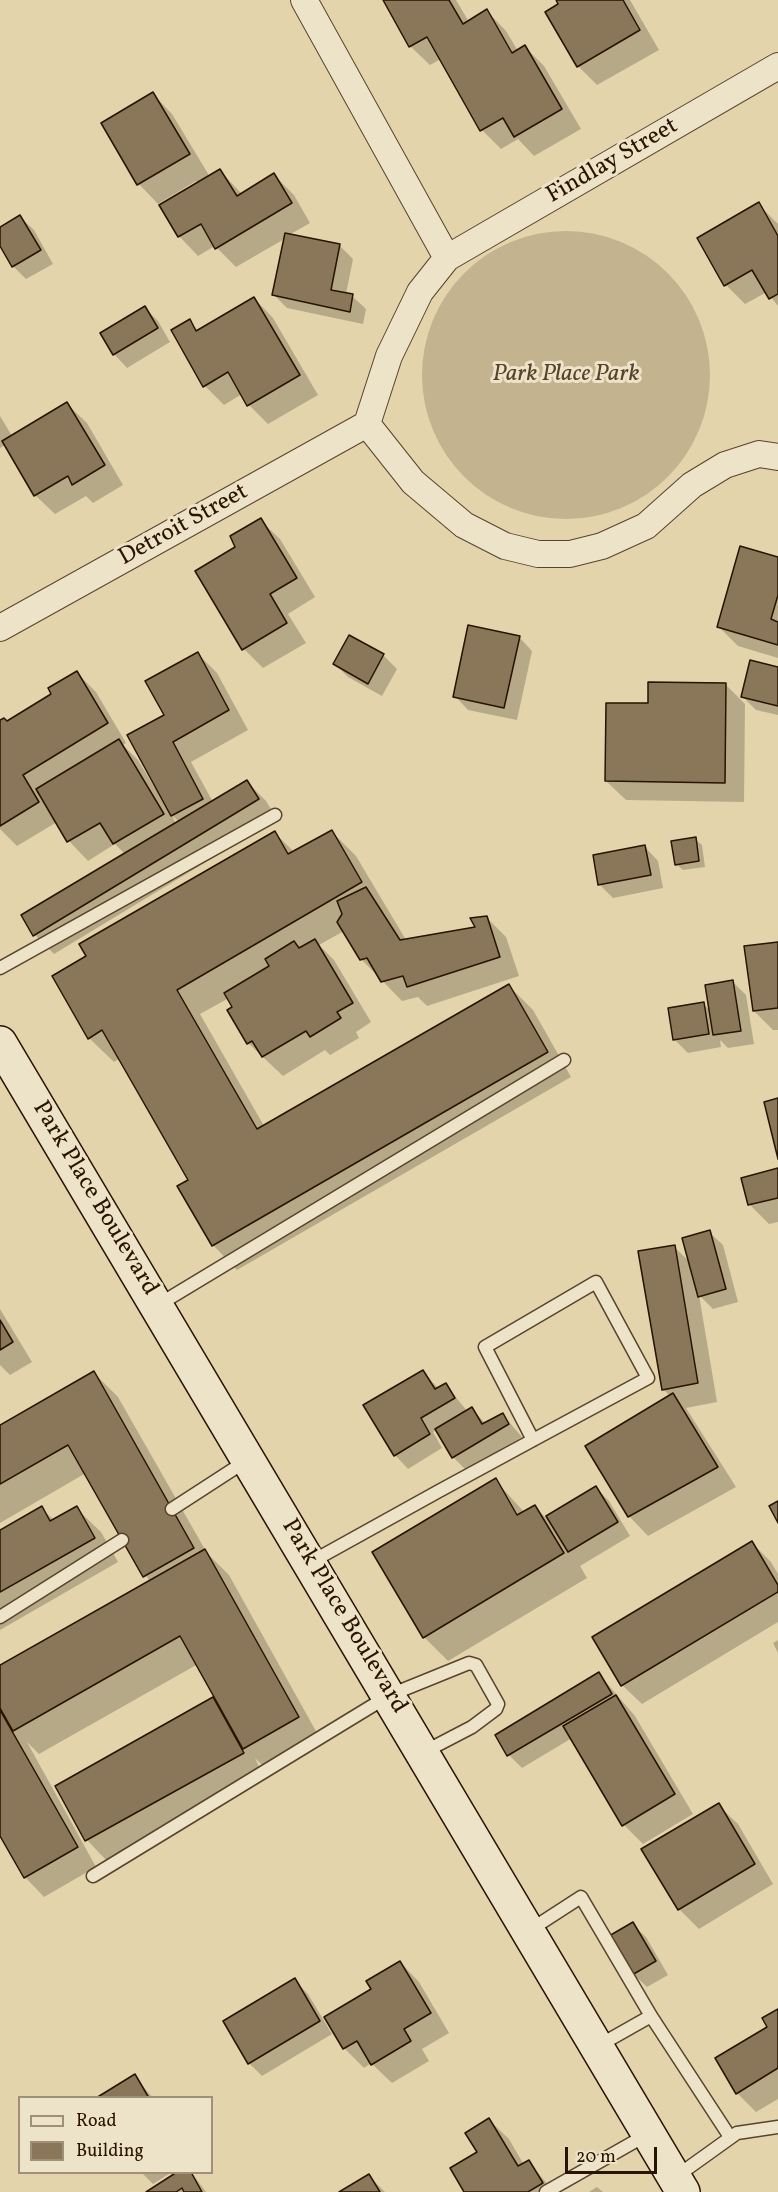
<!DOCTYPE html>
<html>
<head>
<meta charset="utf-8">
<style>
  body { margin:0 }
  #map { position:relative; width:778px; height:2192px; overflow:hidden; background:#e3d4ab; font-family:Vollkorn,serif }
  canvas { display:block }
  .legend { position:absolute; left:18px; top:2096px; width:195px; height:78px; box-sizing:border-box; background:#ede3c8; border:2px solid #9f9078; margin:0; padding:8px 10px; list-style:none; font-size:18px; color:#291301 }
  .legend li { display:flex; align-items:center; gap:12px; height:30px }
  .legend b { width:30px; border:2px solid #9f9078 }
  .scale { position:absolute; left:565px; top:2147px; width:92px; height:27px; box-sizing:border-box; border:3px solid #291301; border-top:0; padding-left:8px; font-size:18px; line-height:21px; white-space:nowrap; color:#291301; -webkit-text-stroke:4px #ede3c8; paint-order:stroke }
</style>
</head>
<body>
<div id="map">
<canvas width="778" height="2192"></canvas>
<ul class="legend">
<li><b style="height:8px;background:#ede3c8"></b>Road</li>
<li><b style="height:16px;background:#8a7759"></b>Building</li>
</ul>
<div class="scale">20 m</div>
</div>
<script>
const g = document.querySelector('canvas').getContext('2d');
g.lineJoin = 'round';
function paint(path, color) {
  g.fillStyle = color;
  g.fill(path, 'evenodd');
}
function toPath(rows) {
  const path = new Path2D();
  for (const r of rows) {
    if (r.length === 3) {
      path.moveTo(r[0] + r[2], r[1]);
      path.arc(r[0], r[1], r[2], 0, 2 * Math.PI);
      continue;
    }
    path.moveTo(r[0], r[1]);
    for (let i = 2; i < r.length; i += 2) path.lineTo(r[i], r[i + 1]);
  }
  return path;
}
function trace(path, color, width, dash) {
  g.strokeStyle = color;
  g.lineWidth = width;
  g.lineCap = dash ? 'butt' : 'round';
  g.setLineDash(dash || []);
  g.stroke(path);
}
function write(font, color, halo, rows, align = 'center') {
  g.font = font + ' Vollkorn,serif';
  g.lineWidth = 6;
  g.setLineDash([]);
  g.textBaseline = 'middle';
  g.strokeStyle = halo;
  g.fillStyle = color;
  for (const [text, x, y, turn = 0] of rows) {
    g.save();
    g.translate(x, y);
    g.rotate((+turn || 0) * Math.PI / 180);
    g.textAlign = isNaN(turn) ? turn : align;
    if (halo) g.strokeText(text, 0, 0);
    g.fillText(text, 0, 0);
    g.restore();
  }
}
const green = toPath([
  [566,375,144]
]);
const shadow = toPath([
  [384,0,456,0,469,22,487,11,506,31,518,51,525,47,544,66,581,129,534,156,518,139,501,149,482,130,441,59,430,65,410,46],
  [558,0,630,0,659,50,597,85,578,66],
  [153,94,172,114,210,177,220,171,242,194,274,175,294,195,310,223,289,235,340,246,353,259,346,294,352,296,366,309,363,324,287,308,274,295,286,238,236,267,215,246,198,256,179,236,198,184,196,181,158,204,139,184,103,124],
  [758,204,778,224,778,306,767,292,745,304,726,285,699,239],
  [20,217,34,230,53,264,26,279,13,266,0,243,0,229],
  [254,298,273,318,318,395,268,424,249,405,242,394,224,405,205,386,189,321,199,331],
  [145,308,158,321,170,342,127,368,114,354],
  [67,404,87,423,123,485,93,503,86,496,55,514,35,495,5,445,0,448,0,416,12,436],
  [260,520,280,539,315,597,288,614,306,643,263,668,244,649,238,547],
  [778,558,778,658,738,646,718,626],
  [350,637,383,655,397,669,382,696,348,677,335,664],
  [519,637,532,651,517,720,468,710,455,696],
  [198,654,217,673,248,730,191,762,213,802,247,782,266,801,277,819,54,954,35,935,125,854,115,844,88,861,69,841,57,822,17,846,0,829,0,722,7,723,53,694,77,673,96,692,126,743,123,745,138,760,155,788,157,787,166,716],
  [172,815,179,822,176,824],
  [778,668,778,715,756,710,742,696],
  [726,685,745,704,744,802,626,800,606,781,649,705],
  [332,832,356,856,406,940,477,928,486,917,506,937,519,976,427,1006,418,997,402,1001,361,959,344,931,319,945,334,960,371,1022,356,1032,359,1038,330,1055,325,1050,283,1076,248,1043,229,998,200,1014,264,1126,509,986,533,1010,571,1077,237,1270,213,1245,190,1181,120,1058,114,1062,89,1038,88,956,275,833,295,853],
  [695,839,702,845,705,867,683,870,676,864],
  [645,847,658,861,663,888,613,898,600,885],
  [778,943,778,1030,773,1030,754,1011],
  [733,982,746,995,754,1044,728,1048,720,1040,721,1047,688,1053,674,1039,703,1004,711,1011],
  [778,1170,778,1222,769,1224,750,1205],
  [709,1232,723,1245,738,1302,713,1309,699,1295,717,1402,686,1408,736,1487,648,1536,629,1516,670,1396,663,1389,674,1247,691,1263],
  [0,1309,32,1362,10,1375,0,1365],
  [423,1372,439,1389,446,1385,467,1411,472,1409,486,1424,502,1414,522,1437,466,1470,453,1457,437,1430,433,1432,442,1448,408,1469,395,1455,365,1406],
  [94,1373,118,1397,207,1553,229,1575,322,1742,269,1772,255,1758,262,1773,106,1860,87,1840,57,1787,213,1699,221,1707,198,1664,39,1754,27,1742,96,1867,44,1897,25,1877,0,1833,0,1667,150,1582,86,1473,0,1523,0,1426],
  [495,1480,525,1513,535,1507,546,1518,596,1488,609,1501,630,1536,580,1566,587,1578,448,1661,424,1637],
  [41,1508,54,1520,76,1508,101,1532,118,1562,0,1630,0,1531],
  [752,1543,771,1562,778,1574,778,1622,642,1704,622,1685],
  [778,1640,778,1653,773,1643],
  [599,1674,635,1716,693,1814,643,1844,624,1825,572,1738,522,1768,509,1755],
  [718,1805,738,1824,773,1884,699,1929,679,1909,643,1850],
  [632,1924,646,1937,668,1975,647,1987,633,1974],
  [400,1962,419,1982,449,2033,422,2049,429,2061,392,2083,371,2063,364,2068,344,2048,373,1989],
  [294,1980,308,1994,332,2034,262,2076,249,2063],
  [778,2010,778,2099,756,2112,737,2093],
  [134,2076,153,2098,99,2098],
  [489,2120,509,2139,524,2165,529,2162,554,2192,466,2192],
  [141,2172,172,2172,153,2184],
  [191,2172,206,2192,148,2192],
  [369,2176,385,2192,341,2192],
  [597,2187,603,2192,589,2192]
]);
const building = toPath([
  [383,0,449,0,463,24,487,9,512,53,525,45,562,109,514,137,503,118,480,131,427,37,409,47,383,0],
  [556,0,623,0,640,30,577,67,545,12,558,4,556,0],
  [153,92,190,154,137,185,101,123,153,92],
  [220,169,237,196,274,173,292,203,215,249,201,224,178,237,159,205,220,169],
  [759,202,778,236,778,294,769,299,752,270,724,286,697,238,759,202],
  [20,215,41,250,12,267,0,246,0,227,20,215],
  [285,233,340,244,331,290,353,294,350,312,272,295,285,233],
  [254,297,300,375,247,406,228,372,203,387,171,330,190,319,196,331,254,297],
  [145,306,158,328,113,355,100,333,145,306],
  [67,402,105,465,72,485,68,476,34,496,2,441,67,402],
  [261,518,297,578,270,594,287,623,242,650,195,571,235,547,230,536,261,518],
  [740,546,778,557,778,595,771,619,778,622,778,645,717,627,740,546],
  [468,625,520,636,504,708,453,697,468,625],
  [349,635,384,654,368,684,333,664,349,635],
  [198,652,229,710,173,742,203,799,171,816,127,735,164,715,145,681,198,652],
  [750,660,778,667,778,706,741,697,750,660],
  [77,671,108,723,23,775,39,802,0,826,0,720,4,718,7,721,51,694,48,688,77,671],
  [648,682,726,683,725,783,605,781,606,703,648,703,648,682],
  [119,739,164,814,113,844,100,823,67,842,36,789,119,739],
  [247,780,259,799,33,936,21,915,247,780],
  [332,830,362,882,177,990,257,1129,509,984,548,1052,212,1246,177,1186,188,1180,102,1030,88,1039,52,976,86,956,79,944,275,831,288,854,332,830],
  [696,837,699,861,675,865,671,841,696,837],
  [645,845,651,875,598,885,593,855,645,845],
  [366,887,400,940,475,927,470,918,487,916,500,957,407,987,403,976,381,982,367,958,360,960,337,922,342,914,337,901,366,887],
  [315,939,353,1003,337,1012,341,1018,310,1037,306,1031,262,1057,252,1041,247,1044,227,1010,232,1007,224,993,269,966,265,959,294,941,299,948,315,939],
  [778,942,778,1008,753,1011,744,946,778,942],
  [733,980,741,1031,713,1035,705,985,733,980],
  [704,1002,709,1034,673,1040,668,1008,704,1002],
  [778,1098,778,1159,764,1102,778,1098],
  [778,1168,778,1198,748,1205,741,1178,778,1168],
  [710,1230,726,1289,698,1297,682,1238,710,1230],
  [675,1245,698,1383,662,1390,638,1251,675,1245],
  [0,1320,13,1342,0,1350,0,1320],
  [423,1370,435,1389,446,1383,455,1398,421,1418,430,1434,394,1456,363,1405,423,1370],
  [94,1371,194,1548,143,1577,68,1445,0,1484,0,1425,94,1371],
  [673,1393,718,1467,628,1517,585,1446,673,1393],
  [472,1407,482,1424,503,1413,509,1424,452,1458,435,1429,472,1407],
  [496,1478,517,1515,535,1505,564,1553,423,1638,372,1552,496,1478],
  [596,1486,618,1522,568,1552,546,1516,596,1486],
  [778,1501,778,1523,769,1506,778,1501],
  [42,1506,50,1521,77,1506,95,1538,0,1592,0,1530,42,1506],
  [752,1541,778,1585,778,1592,621,1686,592,1637,752,1541],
  [205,1549,299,1717,243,1749,180,1636,13,1731,0,1708,0,1665,205,1549],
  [599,1672,612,1694,507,1756,495,1735,599,1672],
  [616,1695,675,1794,622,1826,563,1726,616,1695],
  [213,1697,244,1753,85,1841,55,1786,213,1697],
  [0,1710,78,1847,24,1878,0,1836,0,1710],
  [719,1803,755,1864,678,1910,641,1849,719,1803],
  [633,1922,656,1961,632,1975,609,1936,633,1922],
  [400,1961,431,2013,404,2029,411,2041,371,2065,357,2041,343,2049,324,2017,371,1989,366,1981,400,1961],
  [295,1978,320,2021,248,2064,223,2021,295,1978],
  [778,2009,778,2068,736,2094,715,2058,767,2027,762,2018,778,2009],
  [135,2074,149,2098,96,2098,135,2074],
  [489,2118,518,2166,529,2160,543,2183,528,2192,464,2192,450,2168,477,2152,465,2133,489,2118],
  [177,2172,191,2172,202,2192,184,2192,182,2188,176,2192,146,2192,177,2172],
  [369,2174,380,2192,339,2192,369,2174]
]);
const lane = toPath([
  [0,968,275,815],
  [158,1305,564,1060],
  [172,1509,246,1461],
  [311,1562,439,1491,533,1440,648,1378,596,1282,485,1347,533,1440],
  [0,1617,122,1540],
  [93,1876,390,1695,469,1663,476,1665,498,1704,496,1709,472,1727,424,1752],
  [530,1930,581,1897,651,2016],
  [598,2046,651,2016,730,2137],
  [677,2176,737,2133,778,2127],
  [546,2192,648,2134]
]);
const street = toPath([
  [304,0,447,258],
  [778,66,447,258,420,292,389,356,367,424,413,482,464,525,505,546,538,554,570,554,602,546,646,526,692,485,725,465,759,454,778,457],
  [0,628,367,424]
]);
const secondary = toPath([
  [0,1043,683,2192]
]);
const streetNames = [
  ["Findlay Street",613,162,-30],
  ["Detroit Street",184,526,-29],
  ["Park Place Boulevard",94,1199,59],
  ["Park Place Boulevard",343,1617,59]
];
const parkNames = [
  ["Park Place Park",566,376]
];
paint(green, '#c3b38e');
paint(shadow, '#0003');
paint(building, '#8a7759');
trace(building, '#291301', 1.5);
trace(lane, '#58432c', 15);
trace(street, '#58432c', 28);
trace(secondary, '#291301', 36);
trace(lane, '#ede3c8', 12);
trace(street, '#ede3c8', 26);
trace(secondary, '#ede3c8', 33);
write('24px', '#291301', '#ede3c8', streetNames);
write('italic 24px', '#57432b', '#ede3c8', parkNames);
</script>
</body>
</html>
